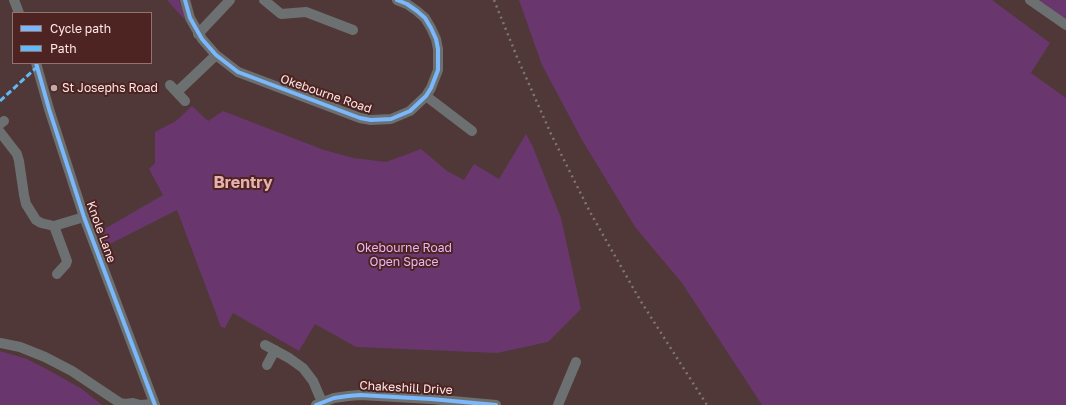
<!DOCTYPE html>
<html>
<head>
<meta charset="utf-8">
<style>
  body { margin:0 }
  #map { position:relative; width:1066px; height:405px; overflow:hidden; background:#4f3837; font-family:"Golos Text",sans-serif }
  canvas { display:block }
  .legend { position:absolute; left:12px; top:12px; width:140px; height:52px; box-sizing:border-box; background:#4e2423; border:1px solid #947271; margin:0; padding:5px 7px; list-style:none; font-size:12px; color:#fee7e5 }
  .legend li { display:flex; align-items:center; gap:8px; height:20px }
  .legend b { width:20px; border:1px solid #947271 }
</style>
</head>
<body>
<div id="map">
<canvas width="1066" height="405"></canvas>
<ul class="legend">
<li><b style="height:5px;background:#7ab7fb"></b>Cycle path</li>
<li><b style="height:5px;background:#60bafa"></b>Path</li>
</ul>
</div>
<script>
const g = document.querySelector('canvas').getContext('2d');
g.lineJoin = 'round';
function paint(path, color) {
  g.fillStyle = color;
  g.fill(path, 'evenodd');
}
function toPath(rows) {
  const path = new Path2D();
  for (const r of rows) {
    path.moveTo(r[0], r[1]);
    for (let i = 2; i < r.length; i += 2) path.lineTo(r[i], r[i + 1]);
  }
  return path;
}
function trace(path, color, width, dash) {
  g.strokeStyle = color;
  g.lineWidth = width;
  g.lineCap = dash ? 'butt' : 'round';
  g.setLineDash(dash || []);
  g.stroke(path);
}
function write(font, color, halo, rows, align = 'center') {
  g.font = font + ' "Golos Text",sans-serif';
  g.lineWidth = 4;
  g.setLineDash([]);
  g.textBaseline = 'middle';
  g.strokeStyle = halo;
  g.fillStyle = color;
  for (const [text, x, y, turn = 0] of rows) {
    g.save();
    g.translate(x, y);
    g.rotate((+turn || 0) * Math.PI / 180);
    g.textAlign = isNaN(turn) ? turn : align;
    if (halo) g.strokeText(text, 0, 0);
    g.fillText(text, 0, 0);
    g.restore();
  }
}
const green = toPath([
  [167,0,179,0,185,18,183,18],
  [519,0,992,0,1050,43,1031,73,1066,98,1066,405,762,405,682,283,635,227,582,140,542,65],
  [1035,0,1066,0,1066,20],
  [192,106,208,121,223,111,324,150,354,158,386,162,421,149,447,171,464,180,474,164,499,179,526,134,533,147,561,218,581,309,548,342,497,353,356,347,315,324,299,351,233,313,225,328,221,327,177,210,106,246,101,231,163,195,149,169,155,163,155,132,176,121],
  [0,351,27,359,52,372,82,389,102,405,0,405]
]);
const minor = toPath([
  [14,0,19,13],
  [185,0,190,18,202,39,216,55,238,72,360,118,371,120,391,119,410,111,426,96,431,88,438,70,438,49,436,39,431,28,425,18,417,11,407,4,397,0],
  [264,0,281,14,306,12,353,30],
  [1030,0,1066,25],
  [198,34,230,0],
  [36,63,49,109,84,217,155,405],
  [170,85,185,101],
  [177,92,216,55],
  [426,96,472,131],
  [0,124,4,121],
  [0,132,17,154,19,161,24,195,26,204,36,220,41,223,54,226,84,217],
  [54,226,67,261,66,264,57,274],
  [0,343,20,347,45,357,72,371,120,403,125,404,133,403,140,405,154,404],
  [265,345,289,358,303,368,313,381,322,402],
  [267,365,275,350],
  [316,405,334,398,348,396,360,395,431,399,496,405],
  [558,405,576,362]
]);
const rail = toPath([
  [494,0,517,57,551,134,590,212,640,300,707,405]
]);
const quiet = toPath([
  [0,101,37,67]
]);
const cycleway = toPath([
  [185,0,190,18,202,39,216,55,238,72,360,118,371,120,391,119,410,111,426,96,431,88,438,70,438,49,436,39,431,28,425,18,417,11,407,4,397,0],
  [36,63,49,109,84,217,155,405],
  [316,405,334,398,348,396,360,395,431,399,496,405]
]);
const markers = [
  [54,88,4,"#c1aaa8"]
];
const poiNames = [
  ["St Josephs Road",62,88]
];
const streetNames = [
  ["Okebourne Road",326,94,19],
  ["Knole Lane",101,232,70],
  ["Chakeshill Drive",406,388,3]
];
const parkNames = [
  ["Okebourne Road",404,248],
  ["Open Space",404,262]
];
const districtNames = [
  ["Brentry",243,183]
];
paint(green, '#69376d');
trace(minor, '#6c7070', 10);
trace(rail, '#7e7676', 2.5, [2, 4]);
trace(quiet, '#60bafa', 3, [6, 3]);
trace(cycleway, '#7ab7fb', 4);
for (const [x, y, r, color] of markers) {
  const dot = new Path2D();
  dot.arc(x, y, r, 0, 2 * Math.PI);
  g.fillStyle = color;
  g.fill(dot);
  trace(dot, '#4e2423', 1.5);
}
write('12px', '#fee7e5', '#4e2423', poiNames, 'left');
write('12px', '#fee7e5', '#4e2423', streetNames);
write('12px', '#edb3f6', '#4e2423', parkNames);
write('bold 16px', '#e7b0ad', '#4e2423', districtNames);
</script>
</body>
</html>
